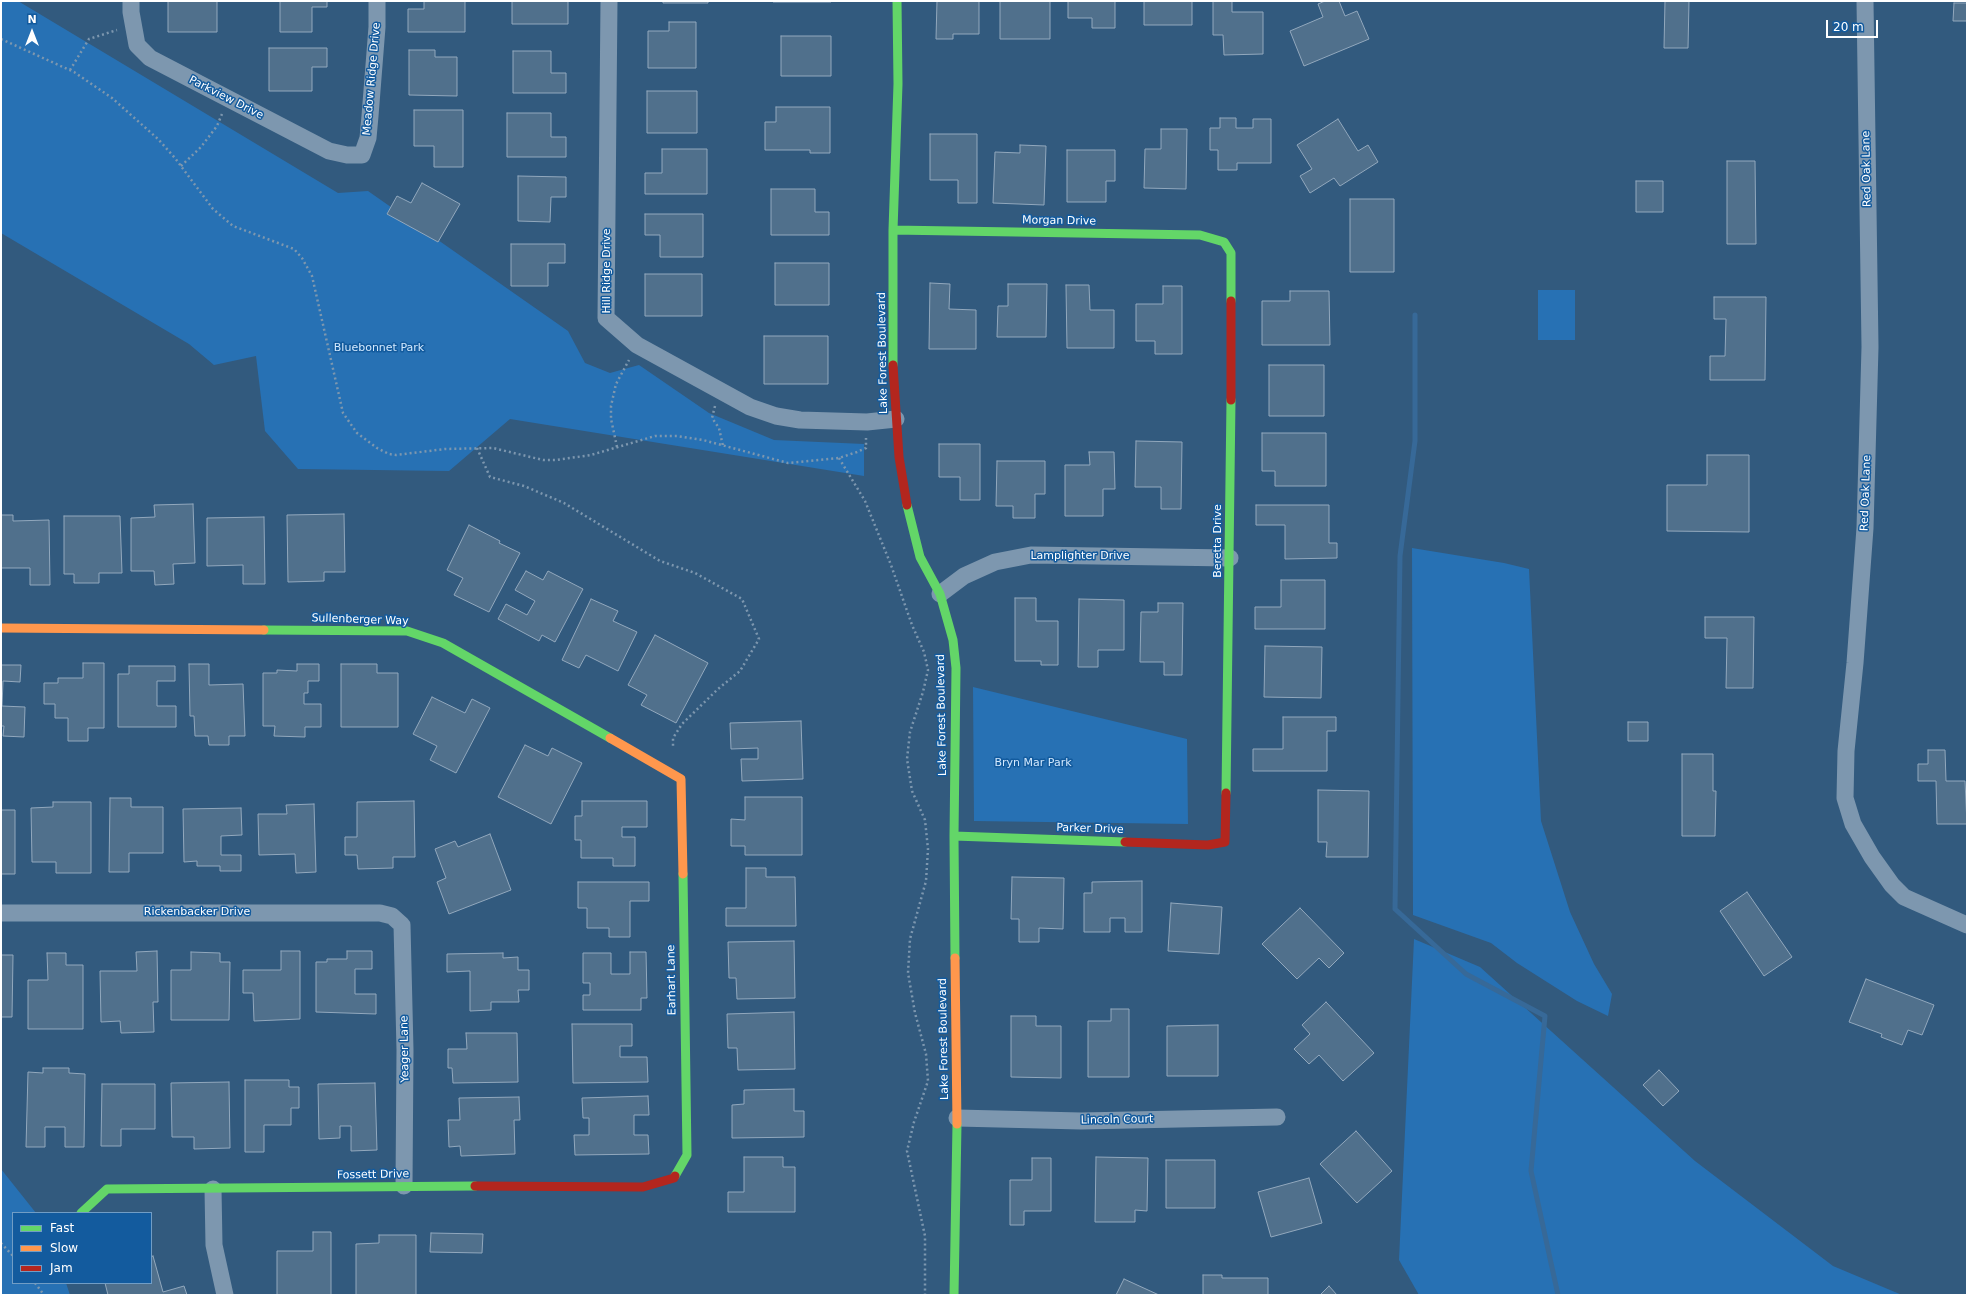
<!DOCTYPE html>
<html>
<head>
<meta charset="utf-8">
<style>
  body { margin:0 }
  #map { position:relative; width:1968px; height:1296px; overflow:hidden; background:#325a7e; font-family:"DejaVu Sans",sans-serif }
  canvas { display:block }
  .frame { position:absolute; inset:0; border:2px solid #fff; pointer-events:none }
  .legend { position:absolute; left:12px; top:1212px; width:140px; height:72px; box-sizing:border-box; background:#135b9e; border:1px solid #719dc5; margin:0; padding:5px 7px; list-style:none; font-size:12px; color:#fff }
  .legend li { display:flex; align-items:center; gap:8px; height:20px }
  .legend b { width:20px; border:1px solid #719dc5 }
  .north { position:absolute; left:12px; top:12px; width:40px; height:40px; -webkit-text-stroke:3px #135b9e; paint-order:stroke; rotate:0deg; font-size:11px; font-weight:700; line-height:16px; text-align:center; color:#fff }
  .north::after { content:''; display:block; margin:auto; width:14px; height:18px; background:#fff; clip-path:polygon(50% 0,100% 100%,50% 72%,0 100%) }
  .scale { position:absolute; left:1826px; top:20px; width:52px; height:18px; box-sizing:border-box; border:2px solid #fff; border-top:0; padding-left:5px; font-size:12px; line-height:14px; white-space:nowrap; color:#fff; -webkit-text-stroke:3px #135b9e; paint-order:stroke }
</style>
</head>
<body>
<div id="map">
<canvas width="1968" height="1296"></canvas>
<div class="frame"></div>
<ul class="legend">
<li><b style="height:5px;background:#63d668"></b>Fast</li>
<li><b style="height:5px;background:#ff974d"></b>Slow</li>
<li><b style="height:5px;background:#b3261e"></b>Jam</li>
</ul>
<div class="north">N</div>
<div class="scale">20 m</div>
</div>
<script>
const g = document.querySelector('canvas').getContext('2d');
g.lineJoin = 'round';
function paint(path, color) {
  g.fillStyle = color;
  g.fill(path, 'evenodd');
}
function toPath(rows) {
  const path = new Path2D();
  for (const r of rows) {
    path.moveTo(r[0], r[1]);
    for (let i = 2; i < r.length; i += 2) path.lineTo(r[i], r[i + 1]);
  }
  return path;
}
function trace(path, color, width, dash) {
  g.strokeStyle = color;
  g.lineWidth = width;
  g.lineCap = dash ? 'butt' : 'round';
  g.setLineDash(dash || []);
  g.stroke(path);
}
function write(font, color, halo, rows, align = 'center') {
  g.font = font + ' "DejaVu Sans",sans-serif';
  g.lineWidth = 3;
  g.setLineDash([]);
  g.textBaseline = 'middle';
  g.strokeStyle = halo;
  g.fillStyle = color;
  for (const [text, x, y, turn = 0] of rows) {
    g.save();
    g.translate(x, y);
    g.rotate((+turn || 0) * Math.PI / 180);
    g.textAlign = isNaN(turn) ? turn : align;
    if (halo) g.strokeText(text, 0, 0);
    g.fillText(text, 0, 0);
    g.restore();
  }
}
const green = toPath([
  [1,1,18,1,338,193,368,191,568,331,585,363,610,373,639,365,709,413,774,440,864,444,864,476,510,419,449,471,298,469,265,431,256,356,214,365,189,344,1,233],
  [1538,290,1575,290,1575,340,1538,340],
  [1412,548,1504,563,1529,569,1541,821,1570,912,1594,964,1612,994,1608,1016,1577,1001,1517,963,1491,943,1413,915],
  [973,687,1187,739,1188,824,974,821],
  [1414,939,1480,967,1695,1161,1833,1266,1902,1295,1419,1295,1399,1260],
  [1,1169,36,1213,13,1213,13,1283,66,1283,70,1295,1,1295]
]);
const stream = toPath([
  [1415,315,1415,441,1400,556,1395,909,1466,974,1545,1016,1531,1171,1558,1295]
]);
const building = toPath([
  [168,1,217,1,217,32,168,32,168,1],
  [280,1,327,1,327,7,312,7,312,32,280,32,280,1],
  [424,1,465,1,465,32,408,32,408,9,424,9,424,1],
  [512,1,568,1,568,24,512,24,512,1],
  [663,1,708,1,708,3,663,3,663,1],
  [773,1,831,1,831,2,773,2,773,1],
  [937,1,979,1,979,34,953,34,953,39,936,39,937,1],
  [1000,1,1050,1,1050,39,1000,39,1000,1],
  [1068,1,1115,1,1115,28,1092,28,1092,18,1068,18,1068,1],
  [1144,1,1192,1,1192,25,1144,25,1144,1],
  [1213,1,1232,1,1232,12,1263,12,1263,54,1224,55,1223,35,1213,35,1213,1],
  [1325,1,1339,1,1345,16,1357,11,1369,39,1304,66,1290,31,1323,17,1318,4,1325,1],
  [1665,1,1689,1,1688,48,1664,48,1665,1],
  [1954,3,1967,3,1967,21,1953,21,1954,3],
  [669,22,696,22,696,68,648,68,648,31,669,31,669,22],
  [781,36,831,36,831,76,781,76,781,36],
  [269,48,327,48,327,67,312,67,312,91,269,91,269,48],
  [409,50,435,50,435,57,457,57,457,96,409,95,409,50],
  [513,51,551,51,551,73,566,73,566,93,513,93,513,51],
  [647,91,697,91,697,133,647,133,647,91],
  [776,107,830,107,830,153,810,153,810,150,765,150,765,122,776,122,776,107],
  [414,110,463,110,463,167,434,167,434,146,414,146,414,110],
  [507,113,551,113,551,137,566,137,566,157,507,157,507,113],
  [1220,118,1236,118,1236,128,1253,128,1253,119,1271,119,1271,163,1237,163,1237,170,1218,170,1218,150,1210,150,1210,128,1220,128,1220,118],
  [1338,119,1358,151,1368,145,1378,162,1340,186,1334,178,1310,193,1300,176,1312,169,1297,145,1338,119],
  [1161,129,1187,129,1186,189,1144,188,1145,149,1161,149,1161,129],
  [930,134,977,134,977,203,958,203,958,180,930,180,930,134],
  [1020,145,1046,146,1044,205,993,203,995,152,1020,153,1020,145],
  [662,149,707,149,707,194,645,194,645,173,662,173,662,149],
  [1067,150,1115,150,1115,181,1106,181,1106,202,1067,202,1067,150],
  [1727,161,1755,161,1756,244,1727,244,1727,161],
  [518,176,566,177,566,197,551,197,550,222,518,221,518,176],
  [1636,181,1663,181,1663,212,1636,212,1636,181],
  [422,183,460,204,438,242,387,214,397,196,411,203,422,183],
  [771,189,815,189,815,212,829,212,829,235,771,235,771,189],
  [1350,199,1394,199,1394,272,1350,272,1350,199],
  [645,214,703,214,703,257,660,257,660,235,645,235,645,214],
  [511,244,565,244,565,263,548,263,548,286,511,286,511,244],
  [775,263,829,263,829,305,775,305,775,263],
  [645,274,702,274,702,316,645,316,645,274],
  [930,283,950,284,949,309,976,310,976,349,929,349,930,283],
  [1008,284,1047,284,1046,337,997,337,998,306,1008,306,1008,284],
  [1066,285,1089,285,1090,310,1114,310,1114,348,1067,348,1066,285],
  [1163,286,1182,286,1182,354,1155,354,1155,341,1136,341,1136,304,1163,304,1163,286],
  [1290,291,1329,291,1330,345,1262,345,1262,301,1290,301,1290,291],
  [1714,297,1766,297,1765,380,1710,380,1710,356,1725,356,1726,319,1714,319,1714,297],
  [764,336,828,336,828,384,764,384,764,336],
  [1269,365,1324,365,1324,416,1269,416,1269,365],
  [1262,433,1326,433,1326,486,1275,486,1275,471,1262,471,1262,433],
  [1136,441,1182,442,1181,509,1161,509,1161,487,1135,487,1136,441],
  [939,444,980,444,980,500,960,500,960,477,939,477,939,444],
  [1089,452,1114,452,1115,489,1103,489,1103,516,1065,516,1065,465,1090,465,1089,452],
  [1707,455,1749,455,1749,532,1667,531,1667,485,1707,485,1707,455],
  [997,461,1045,461,1045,494,1035,494,1035,518,1013,518,1013,506,996,506,997,461],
  [193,504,195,563,173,564,174,584,155,585,154,571,131,571,131,518,155,517,154,505,193,504],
  [1256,505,1329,505,1329,543,1337,543,1337,558,1285,559,1285,525,1256,525,1256,505],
  [344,514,345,572,324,572,324,581,288,582,287,515,344,514],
  [1,515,13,515,13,521,49,520,50,585,30,585,30,568,1,568,1,515],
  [64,516,120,516,122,573,99,573,99,583,74,583,74,574,64,574,64,516],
  [264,517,265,584,243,584,243,565,207,566,207,518,264,517],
  [469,525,500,541,499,543,520,553,489,612,454,595,463,578,447,570,469,525],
  [526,571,543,580,548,571,583,589,555,642,542,635,539,641,498,619,506,604,527,615,535,601,515,590,526,571],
  [1281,580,1325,580,1325,629,1255,629,1255,607,1281,607,1281,580],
  [1015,598,1036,598,1036,621,1058,621,1058,665,1041,665,1041,661,1015,661,1015,598],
  [591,599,618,611,613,621,637,632,618,671,586,655,579,668,562,660,591,599],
  [1079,599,1124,600,1124,650,1098,650,1098,667,1078,667,1079,599],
  [1158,603,1183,603,1182,675,1164,675,1164,662,1140,662,1141,612,1158,612,1158,603],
  [1705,617,1754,617,1753,688,1726,688,1727,638,1705,638,1705,617],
  [655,635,708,663,676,723,641,705,647,695,628,685,655,635],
  [1265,646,1322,647,1321,698,1264,697,1265,646],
  [83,663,104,663,104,728,88,728,88,741,68,741,68,718,55,718,55,704,44,704,44,683,58,683,58,678,83,678,83,663],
  [189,664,209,664,209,685,243,684,245,736,229,736,229,745,209,745,208,736,195,736,194,716,190,716,189,664],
  [297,664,319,664,319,681,308,681,308,693,304,693,304,704,321,704,321,727,305,727,305,737,274,736,275,726,263,726,263,673,277,673,277,670,297,671,297,664],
  [341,664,377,664,377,673,398,673,398,727,341,727,341,664],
  [1,665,21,665,20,682,3,681,2,706,25,707,24,737,3,736,4,726,1,726,1,665],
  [129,666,175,666,175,681,157,681,157,706,176,706,176,727,118,727,118,674,129,674,129,666],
  [432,697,465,713,472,699,490,708,456,773,430,760,437,746,413,734,432,697],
  [1283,717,1336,717,1336,731,1327,731,1327,771,1253,771,1253,749,1283,749,1283,717],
  [801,721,803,779,742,781,741,759,758,759,758,748,731,749,730,723,801,721],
  [1628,722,1648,722,1648,741,1628,741,1628,722],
  [525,745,548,756,552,748,582,763,551,824,498,797,525,745],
  [1928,750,1945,750,1946,781,1965,781,1967,824,1937,824,1936,781,1918,781,1918,764,1928,764,1928,750],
  [1682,754,1713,754,1713,791,1716,791,1715,836,1682,836,1682,754],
  [1318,790,1369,791,1368,857,1326,857,1327,842,1318,842,1318,790],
  [745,797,802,797,802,855,745,855,745,846,731,846,731,819,745,820,745,797],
  [110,798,131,798,131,807,163,807,163,853,129,853,129,872,109,872,110,798],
  [414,801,415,857,393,857,393,868,358,869,357,855,345,855,345,837,357,837,357,802,414,801],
  [582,801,647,801,647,827,622,827,622,837,635,837,635,866,613,866,613,858,581,858,581,840,575,840,575,816,582,816,582,801],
  [53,802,91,802,91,873,56,873,56,862,32,862,31,808,53,807,53,802],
  [314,804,316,872,296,873,295,854,259,855,258,814,287,814,286,805,314,804],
  [241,808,242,835,221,836,221,855,241,855,241,871,220,871,220,866,197,866,197,861,184,862,183,809,241,808],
  [1,810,15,810,15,874,1,874,1,810],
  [490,834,511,890,449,914,437,882,446,878,435,849,455,841,458,847,490,834],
  [746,868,766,868,766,877,795,877,796,926,726,926,726,908,746,908,746,868],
  [1012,877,1064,878,1063,929,1039,928,1039,942,1019,942,1019,919,1011,919,1012,877],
  [1142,881,1142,932,1125,932,1125,918,1110,918,1110,932,1084,932,1084,893,1092,893,1092,882,1142,881],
  [578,882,649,882,649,901,630,901,630,937,609,937,609,928,587,928,587,908,578,908,578,882],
  [1747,892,1792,957,1764,976,1720,911,1747,892],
  [1171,903,1222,907,1219,954,1168,951,1171,903],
  [1300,908,1344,953,1329,968,1319,958,1297,979,1262,944,1300,908],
  [794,941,795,998,737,999,736,978,729,978,728,942,794,941],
  [157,951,158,1002,153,1002,154,1032,121,1033,120,1021,101,1022,100,971,137,971,136,952,157,951],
  [281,951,300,951,300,1019,254,1021,253,993,243,993,243,970,281,970,281,951],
  [347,951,372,951,372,969,355,969,355,994,376,994,376,1014,316,1012,316,962,327,962,327,959,347,959,347,951],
  [191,952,220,953,220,962,230,962,229,1020,171,1020,171,970,191,970,191,952],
  [630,952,646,952,647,998,641,998,641,1010,583,1010,583,995,590,995,590,983,583,983,583,953,611,953,611,974,630,974,630,952],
  [47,953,66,953,66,965,83,965,83,1029,28,1029,28,980,48,980,47,953],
  [503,953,503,958,518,957,518,970,529,970,529,990,518,990,519,1002,491,1002,491,1010,470,1011,470,971,447,972,447,954,503,953],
  [1,955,13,955,12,1017,1,1017,1,955],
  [1866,979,1934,1005,1922,1035,1908,1030,1902,1045,1881,1037,1882,1034,1849,1022,1866,979],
  [1326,1002,1374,1053,1343,1081,1319,1055,1309,1064,1294,1049,1310,1034,1302,1025,1326,1002],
  [1111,1009,1129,1009,1129,1077,1088,1077,1088,1021,1111,1021,1111,1009],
  [794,1012,795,1069,738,1070,737,1048,728,1048,727,1014,794,1012],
  [1011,1016,1036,1016,1036,1026,1061,1026,1061,1078,1011,1077,1011,1016],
  [572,1024,632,1024,632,1046,620,1046,620,1057,647,1057,648,1082,573,1083,572,1024],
  [1218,1025,1218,1076,1167,1076,1167,1026,1218,1025],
  [466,1033,517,1033,518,1082,453,1083,452,1068,448,1068,448,1049,467,1049,466,1033],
  [43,1068,69,1068,69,1073,85,1074,84,1147,65,1147,65,1127,45,1127,45,1147,26,1147,28,1072,43,1073,43,1068],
  [1659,1070,1679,1091,1663,1106,1643,1085,1659,1070],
  [245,1080,289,1080,289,1087,299,1087,299,1108,291,1108,291,1125,264,1125,264,1152,245,1152,245,1080],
  [229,1082,230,1148,194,1149,194,1137,172,1137,171,1083,229,1082],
  [375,1083,377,1150,351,1151,351,1126,340,1126,340,1138,319,1139,318,1084,375,1083],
  [102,1084,155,1084,155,1129,121,1129,121,1146,101,1146,102,1084],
  [794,1089,794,1111,804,1111,804,1137,732,1138,732,1105,744,1104,744,1090,794,1089],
  [648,1096,649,1115,634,1115,634,1135,648,1135,649,1154,575,1155,574,1135,589,1135,589,1118,583,1118,582,1098,648,1096],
  [519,1097,520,1120,514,1120,515,1154,461,1156,460,1146,449,1147,448,1120,460,1120,459,1098,519,1097],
  [1356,1131,1392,1171,1357,1203,1320,1164,1356,1131],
  [744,1157,783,1157,783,1167,795,1167,795,1212,728,1212,728,1192,744,1192,744,1157],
  [1096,1157,1148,1158,1147,1211,1135,1210,1135,1222,1095,1222,1096,1157],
  [1032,1158,1051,1158,1051,1211,1024,1211,1024,1225,1010,1225,1010,1180,1032,1180,1032,1158],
  [1166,1160,1215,1160,1215,1208,1166,1208,1166,1160],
  [1309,1178,1322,1223,1271,1237,1258,1192,1309,1178],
  [313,1232,331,1232,331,1295,277,1295,277,1251,313,1251,313,1232],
  [431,1233,483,1234,482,1253,430,1252,431,1233],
  [379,1235,416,1235,416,1295,356,1295,356,1244,379,1243,379,1235],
  [153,1256,163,1292,184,1286,187,1295,108,1295,105,1283,151,1283,151,1257,153,1256],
  [1203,1275,1222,1275,1222,1278,1268,1278,1268,1295,1203,1295,1203,1275],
  [1124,1279,1159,1295,1116,1295,1124,1279],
  [1329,1286,1337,1295,1320,1295,1329,1286]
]);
const path = toPath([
  [1,39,74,72,112,98,158,139,175,158,213,209,233,226,294,249,302,258,312,276,343,413,357,433,377,448,389,454,396,455,445,449,493,448,543,460,556,460,591,455,655,436,677,436,703,440,788,463,839,458,857,452,866,448,866,438],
  [70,70,89,39,117,30],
  [181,166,201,147,217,126,222,114],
  [715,406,712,418,719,428,723,446],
  [617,447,611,419,611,406,616,384,629,360],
  [477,448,490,477,524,486,564,503,660,561,695,573,742,599,759,639,740,671,718,689,682,724,673,738,673,746],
  [839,458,865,501,891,565,912,625,924,652,928,670,923,692,910,732,907,759,912,791,925,820,928,849,926,881,910,939,908,973,915,1013,926,1054,928,1081,914,1122,907,1151,925,1236,925,1295],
  [1,1243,13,1256],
  [35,1283,44,1295]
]);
const street = toPath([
  [131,1,131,12,137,45,150,58,329,151,347,155,362,155,368,138,370,116,377,27,377,1],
  [609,1,606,318,637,345,750,407,776,416,800,420,867,422,896,419],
  [1865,1,1870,347,1865,528,1855,663,1846,751,1845,798,1853,824,1872,857,1892,885,1904,897,1967,925],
  [940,594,964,576,995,562,1031,555,1230,558],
  [1,913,380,913,392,916,402,925,405,1050,404,1186],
  [957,1118,1081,1121,1277,1117],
  [213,1189,214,1245,225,1295]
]);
const fast = toPath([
  [893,230,1200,235,1224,242,1231,253,1231,301],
  [893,365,893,230,898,84,897,1],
  [907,505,920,557,940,594,953,640,956,668,954,836,955,958],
  [264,630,407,631,443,643,610,738],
  [1226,793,1231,400],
  [954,836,1125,842],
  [675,1176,687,1155,683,874],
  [81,1213,107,1189,475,1186],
  [954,1295,957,1124]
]);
const slow = toPath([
  [1,628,264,630],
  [610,738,681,779,683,874],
  [955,958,957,1124]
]);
const jam = toPath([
  [893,365,899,457,907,505],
  [1231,400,1231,301],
  [1125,842,1208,845,1225,842,1226,793],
  [475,1186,643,1187,674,1178,675,1176]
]);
const streetNames = [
  ["Meadow Ridge Drive",372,79,-85],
  ["Parkview Drive",226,98,27],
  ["Red Oak Lane",1867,169,-91],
  ["Morgan Drive",1059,221,1],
  ["Hill Ridge Drive",607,271,-90],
  ["Lake Forest Boulevard",883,353,-91],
  ["Red Oak Lane",1866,493,-88],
  ["Beretta Drive",1218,541,-90],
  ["Lamplighter Drive",1080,556],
  ["Sullenberger Way",360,620,2],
  ["Lake Forest Boulevard",942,715,-91],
  ["Parker Drive",1090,829,2],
  ["Rickenbacker Drive",197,912],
  ["Earhart Lane",672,980,-91],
  ["Lake Forest Boulevard",944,1039,-91],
  ["Yeager Lane",405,1049,-91],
  ["Lincoln Court",1117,1120,-1],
  ["Fossett Drive",373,1175,-1]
];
const parkNames = [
  ["Bluebonnet Park",379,348],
  ["Bryn Mar Park",1033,763]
];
paint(green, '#2771b4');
trace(stream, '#376998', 5);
paint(building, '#50708c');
trace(building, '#92a8bd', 1);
trace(path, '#7d97af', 2.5, [2, 3]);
trace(street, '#7d97af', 17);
trace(fast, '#63d668', 9);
trace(slow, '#ff974d', 9);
trace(jam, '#b3261e', 9);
write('11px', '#fff', '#135b9e', streetNames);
write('11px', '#d2e9fe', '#135b9e', parkNames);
</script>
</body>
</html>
